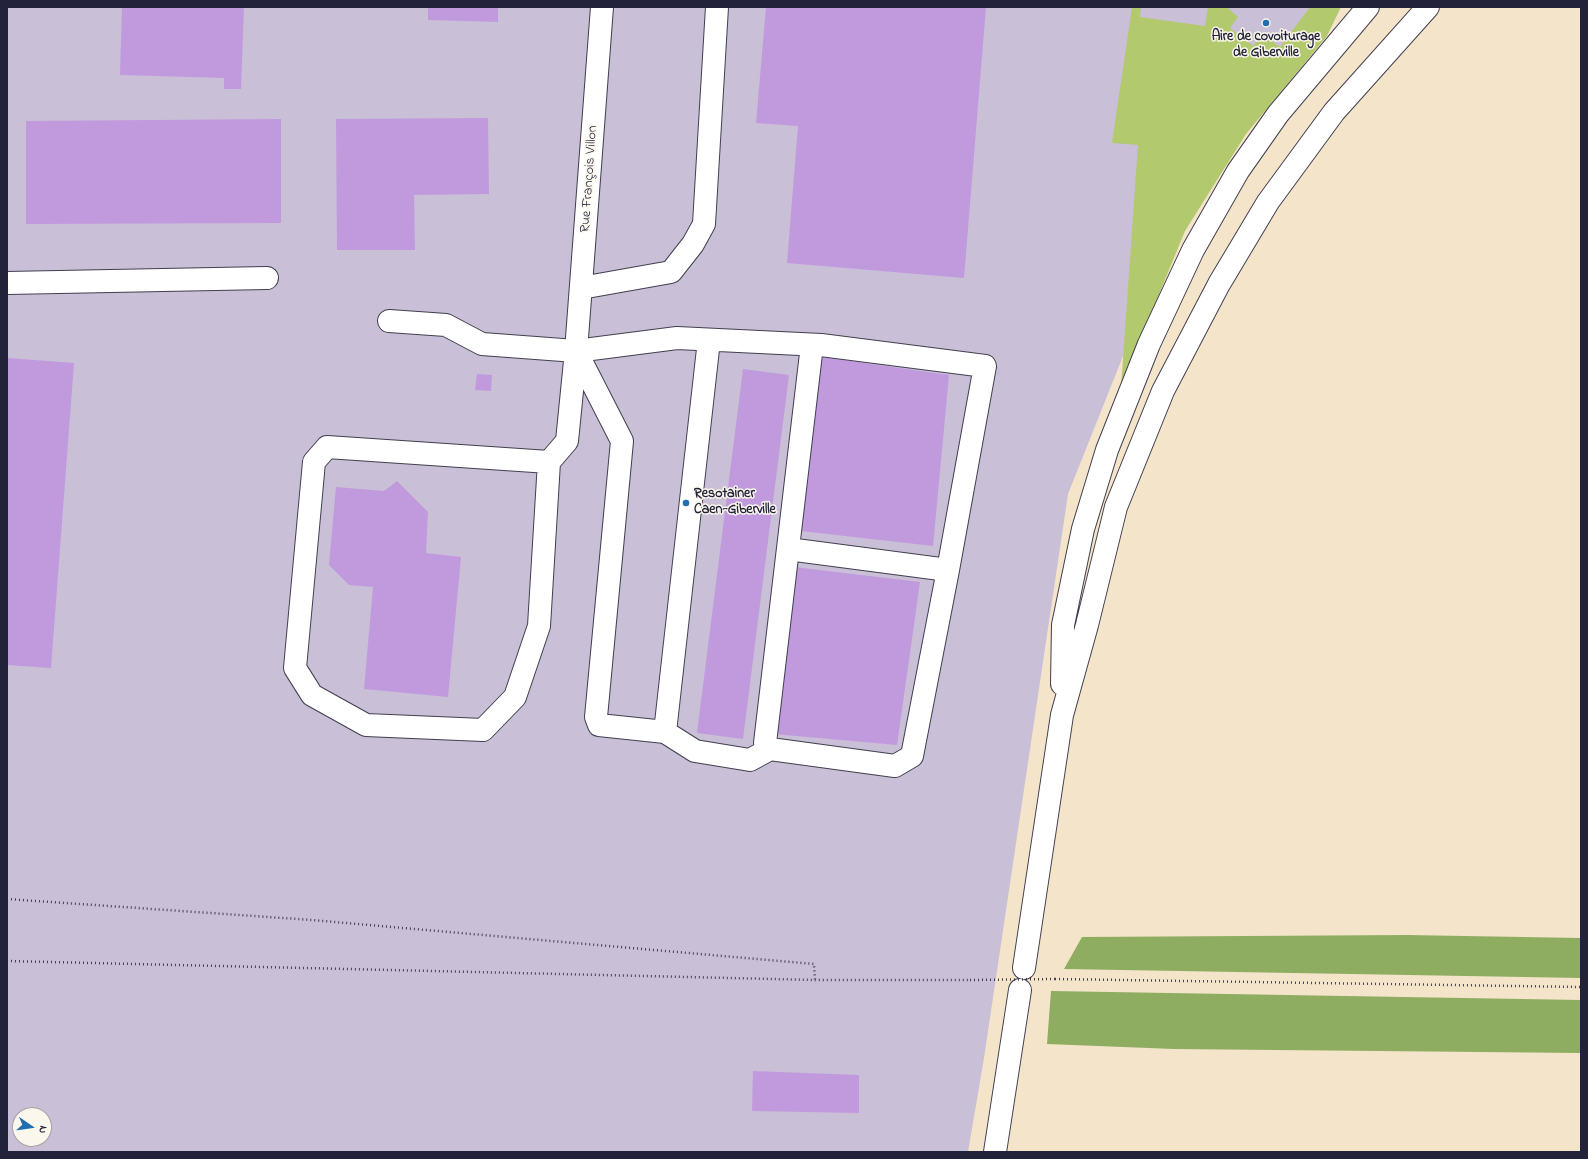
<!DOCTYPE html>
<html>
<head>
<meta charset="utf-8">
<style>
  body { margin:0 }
  #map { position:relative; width:1588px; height:1159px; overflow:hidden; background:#f4e4ca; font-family:"Indie Flower",sans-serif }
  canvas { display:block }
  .frame { position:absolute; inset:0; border:8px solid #22223b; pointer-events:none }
  .north { position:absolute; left:12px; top:1107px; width:40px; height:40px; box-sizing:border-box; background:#fbf7ec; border:1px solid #a4a2a5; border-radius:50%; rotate:103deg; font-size:11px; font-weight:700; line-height:16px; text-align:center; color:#22223b }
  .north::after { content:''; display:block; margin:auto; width:14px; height:18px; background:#1f6fb2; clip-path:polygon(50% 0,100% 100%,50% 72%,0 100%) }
</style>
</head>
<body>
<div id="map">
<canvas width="1588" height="1159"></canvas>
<div class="frame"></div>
<div class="north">N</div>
</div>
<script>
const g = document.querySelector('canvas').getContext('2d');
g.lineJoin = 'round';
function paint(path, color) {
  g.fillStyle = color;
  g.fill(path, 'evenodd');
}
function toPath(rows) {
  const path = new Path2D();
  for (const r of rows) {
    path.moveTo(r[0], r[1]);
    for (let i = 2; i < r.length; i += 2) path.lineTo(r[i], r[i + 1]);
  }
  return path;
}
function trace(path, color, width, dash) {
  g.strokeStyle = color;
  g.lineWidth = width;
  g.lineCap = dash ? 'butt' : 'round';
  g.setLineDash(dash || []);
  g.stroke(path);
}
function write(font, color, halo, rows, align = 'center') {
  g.font = font + ' "Indie Flower",sans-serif';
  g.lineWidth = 3;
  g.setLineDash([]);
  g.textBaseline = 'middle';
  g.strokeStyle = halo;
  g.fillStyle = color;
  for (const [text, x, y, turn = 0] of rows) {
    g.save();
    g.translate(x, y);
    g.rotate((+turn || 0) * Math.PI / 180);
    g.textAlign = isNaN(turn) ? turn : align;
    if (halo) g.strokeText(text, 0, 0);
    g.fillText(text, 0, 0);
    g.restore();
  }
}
const industrial = toPath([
  [7,7,1334,7,1171,236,1068,494,984,1058,968,1152,7,1152],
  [20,1115,44,1115,44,1139,20,1139]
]);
const green = toPath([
  [1132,7,1141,7,1140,17,1205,26,1208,7,1227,7,1238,17,1230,28,1253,46,1263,35,1280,47,1310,7,1341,7,1327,36,1246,134,1185,231,1121,387,1138,145,1112,143]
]);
const forest = toPath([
  [1407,935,1581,938,1581,978,1064,969,1082,937],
  [1051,991,1581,1000,1581,1053,1174,1049,1047,1044]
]);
const building = toPath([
  [122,7,244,7,241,89,224,89,224,78,120,75],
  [428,7,498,7,498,22,428,20],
  [766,7,986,7,964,278,787,263,798,126,756,123],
  [488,118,489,194,414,195,415,250,337,250,336,119],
  [281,119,281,223,26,224,26,121],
  [822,357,949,375,933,546,801,531],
  [7,358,74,363,51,668,7,665],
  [743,369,789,375,743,739,697,733],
  [477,374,492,375,491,391,475,390],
  [397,481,428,512,426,553,461,557,448,697,364,689,373,587,349,585,329,565,336,487,384,491],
  [794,567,920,582,897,745,774,734],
  [753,1071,859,1075,859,1113,752,1111]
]);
const path = toPath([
  [7,899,312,920,814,964,815,980],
  [7,961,815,980,970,980],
  [1055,979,1581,987]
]);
const minor = toPath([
  [7,283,267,278],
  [581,288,671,272,693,244,704,224,717,7],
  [389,321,446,325,482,344,576,351,567,441,549,462,327,447,314,462,295,668,312,695,366,725,483,730,515,697,539,626,549,462],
  [576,351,677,338,821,345,985,366,948,570,912,756,895,766,770,749,765,743,812,345],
  [576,351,622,441,596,717,599,725,665,732,709,340],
  [576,351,602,7],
  [788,549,948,570],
  [665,732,695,751,750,760,770,749]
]);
const major = toPath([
  [1062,684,1063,625,1083,529,1107,450,1149,344,1193,250,1238,171,1278,114,1368,7],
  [1024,968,1062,715,1087,625,1116,507,1163,391,1219,284,1268,202,1334,112,1428,7],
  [995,1152,1020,990]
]);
const pathBridge = toPath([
  [970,980,1055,979]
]);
const markers = [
  [1266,23,4,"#1f6fb2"],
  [686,503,4,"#1f6fb2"]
];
const poiNames = [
  ["Aire de covoiturage",1266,38],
  ["de Giberville",1266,54],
  ["Resotainer",694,495,"left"],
  ["Caen-Giberville",694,511,"left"]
];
const streetNames = [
  ["Rue François Villon",590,179,-86]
];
paint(industrial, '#c9bfd7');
paint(green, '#b3c96e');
paint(forest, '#8ead61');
paint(building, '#c19ade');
trace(minor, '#423f50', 24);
trace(major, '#423f50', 24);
trace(path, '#423f50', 2.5, [1, 3]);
trace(minor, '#fff', 22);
trace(major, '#fff', 22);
trace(pathBridge, '#423f50', 2.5, [1, 3]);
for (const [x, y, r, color] of markers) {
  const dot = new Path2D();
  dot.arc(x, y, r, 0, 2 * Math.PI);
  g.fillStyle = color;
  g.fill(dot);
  trace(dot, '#fbf7ec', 1.5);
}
write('bold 14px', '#22223b', '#fbf7ec', poiNames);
write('14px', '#22223b', '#fbf7ec', streetNames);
</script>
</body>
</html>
